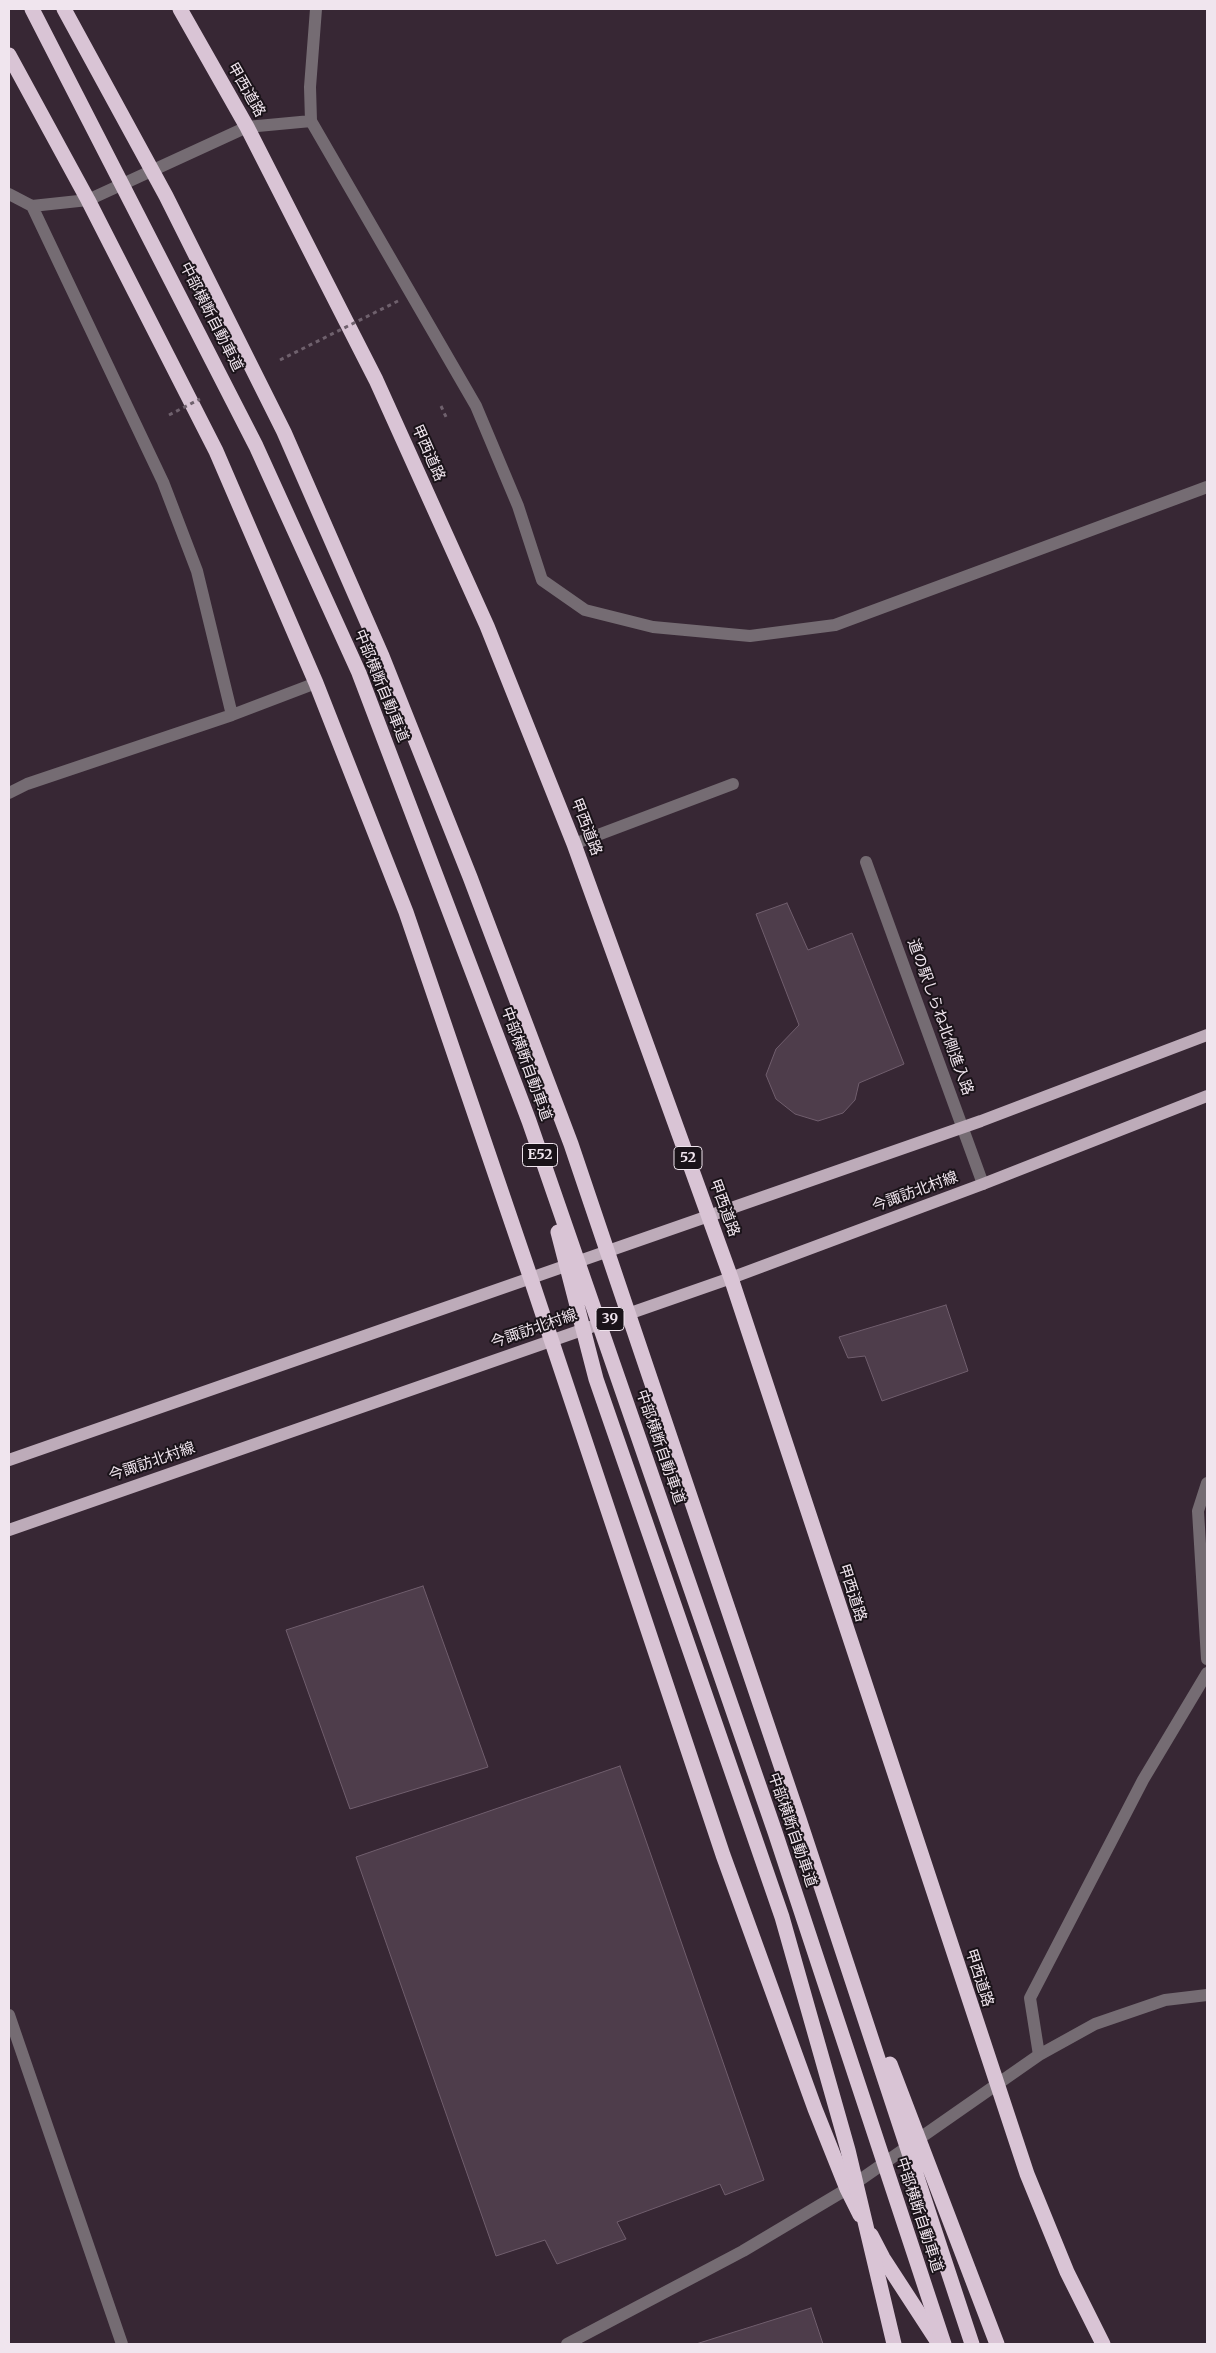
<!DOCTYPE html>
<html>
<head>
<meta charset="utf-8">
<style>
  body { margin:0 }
  #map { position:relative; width:1216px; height:2353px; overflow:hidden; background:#372734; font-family:Merriweather,serif }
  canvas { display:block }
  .frame { position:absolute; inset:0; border:10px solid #f0e5ee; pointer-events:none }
</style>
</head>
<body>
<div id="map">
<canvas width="1216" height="2353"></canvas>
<div class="frame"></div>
</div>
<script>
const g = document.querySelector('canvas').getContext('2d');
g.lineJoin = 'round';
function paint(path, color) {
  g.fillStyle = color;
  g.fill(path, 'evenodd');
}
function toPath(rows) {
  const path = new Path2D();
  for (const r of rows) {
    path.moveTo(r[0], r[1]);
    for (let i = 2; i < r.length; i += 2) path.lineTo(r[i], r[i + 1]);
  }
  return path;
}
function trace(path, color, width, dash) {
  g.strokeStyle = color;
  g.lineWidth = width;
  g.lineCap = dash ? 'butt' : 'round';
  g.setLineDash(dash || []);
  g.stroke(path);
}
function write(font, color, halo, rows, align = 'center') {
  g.font = font + ' Merriweather,"Noto Sans JP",serif';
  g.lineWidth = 4;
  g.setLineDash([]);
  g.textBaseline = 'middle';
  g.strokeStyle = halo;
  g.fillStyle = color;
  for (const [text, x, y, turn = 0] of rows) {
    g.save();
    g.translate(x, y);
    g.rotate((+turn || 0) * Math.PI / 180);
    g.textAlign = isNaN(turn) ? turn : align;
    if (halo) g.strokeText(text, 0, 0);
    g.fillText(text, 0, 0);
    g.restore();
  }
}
const building = toPath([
  [787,903,808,950,852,933,904,1064,859,1083,855,1100,843,1113,818,1121,795,1114,776,1099,766,1075,776,1049,799,1025,756,914,787,903],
  [946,1305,968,1371,882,1401,865,1356,848,1358,839,1337,946,1305],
  [423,1586,488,1767,350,1809,286,1630,423,1586],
  [620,1766,764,2180,725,2195,720,2184,617,2222,626,2239,557,2264,545,2240,496,2256,356,1857,620,1766],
  [811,2308,823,2344,696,2344,811,2308]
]);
const path = toPath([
  [441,406,447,419]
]);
const minor = toPath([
  [311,121,476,406,518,506,542,580,585,610,653,627,750,636,835,625,1207,487],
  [9,194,32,206,88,200,247,127,311,121,310,87,316,9],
  [32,206,163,482,197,571,232,715],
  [9,793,27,784,232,715,316,683],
  [574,844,733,784],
  [866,862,983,1184],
  [1207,1483,1198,1511,1207,1659],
  [9,2015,122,2344],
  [1039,2055,1030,1998,1143,1780,1207,1673],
  [567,2344,743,2251,847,2189,1039,2055,1095,2024,1165,2000,1207,1995]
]);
const major = toPath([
  [9,1460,981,1121,1207,1035],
  [9,1530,731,1278,983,1184,1207,1096]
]);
const highway = toPath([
  [180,9,247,127,376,380,487,626,574,844,731,1278,1027,2174,1067,2272,1103,2344],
  [9,55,88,200,216,451,316,683,406,912,531,1279,723,1855,815,2109,847,2189,860,2215],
  [871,2235,883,2258,939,2344]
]);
const pathBridge = toPath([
  [280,360,398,301],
  [169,415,200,399]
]);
const highwayBridge = toPath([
  [32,9,256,446,359,673,529,1121,775,1832,944,2344],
  [64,9,166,196,284,432,382,656,470,877,571,1144,799,1819,972,2344],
  [558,1232,596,1379,782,1917,848,2150,894,2344],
  [890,2064,997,2344]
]);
const shields = [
  [540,1155,35],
  [688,1158,28],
  [610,1319,28]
];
const shieldNames = [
  ["E52",540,1155],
  ["52",688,1158],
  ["39",610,1319]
];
const streetNames = [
  ["甲西道路",246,90,60],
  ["中部横断自動車道",211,317,63],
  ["甲西道路",428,453,66],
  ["中部横断自動車道",381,686,68],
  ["甲西道路",586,827,69],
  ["道の駅しらね北側進入路",940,1017,70],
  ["中部横断自動車道",526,1064,70],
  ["今諏訪北村線",915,1192,-20],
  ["甲西道路",724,1208,70],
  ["今諏訪北村線",534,1329,-19],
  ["中部横断自動車道",660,1447,71],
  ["今諏訪北村線",152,1462,-19],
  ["甲西道路",852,1593,72],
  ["中部横断自動車道",792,1830,71],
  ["甲西道路",979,1978,72],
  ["中部横断自動車道",919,2215,72]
];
paint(building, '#4e3d4b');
trace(building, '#705e6d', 1);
trace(path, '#6f616d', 3, [4, 4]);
trace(minor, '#756c73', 12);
trace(major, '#bdabb9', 12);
trace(highway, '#d9c4d5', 15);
trace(pathBridge, '#6f616d', 3, [4, 4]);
trace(highwayBridge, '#d9c4d5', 15);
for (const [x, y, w] of shields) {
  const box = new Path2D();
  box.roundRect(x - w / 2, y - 11.5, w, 23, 4);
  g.fillStyle = '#1a1319';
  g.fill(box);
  trace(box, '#f0e5ee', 1);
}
write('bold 14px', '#f0e5ee', null, shieldNames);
write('15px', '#f0e5ee', '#1a1319', streetNames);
</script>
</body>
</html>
